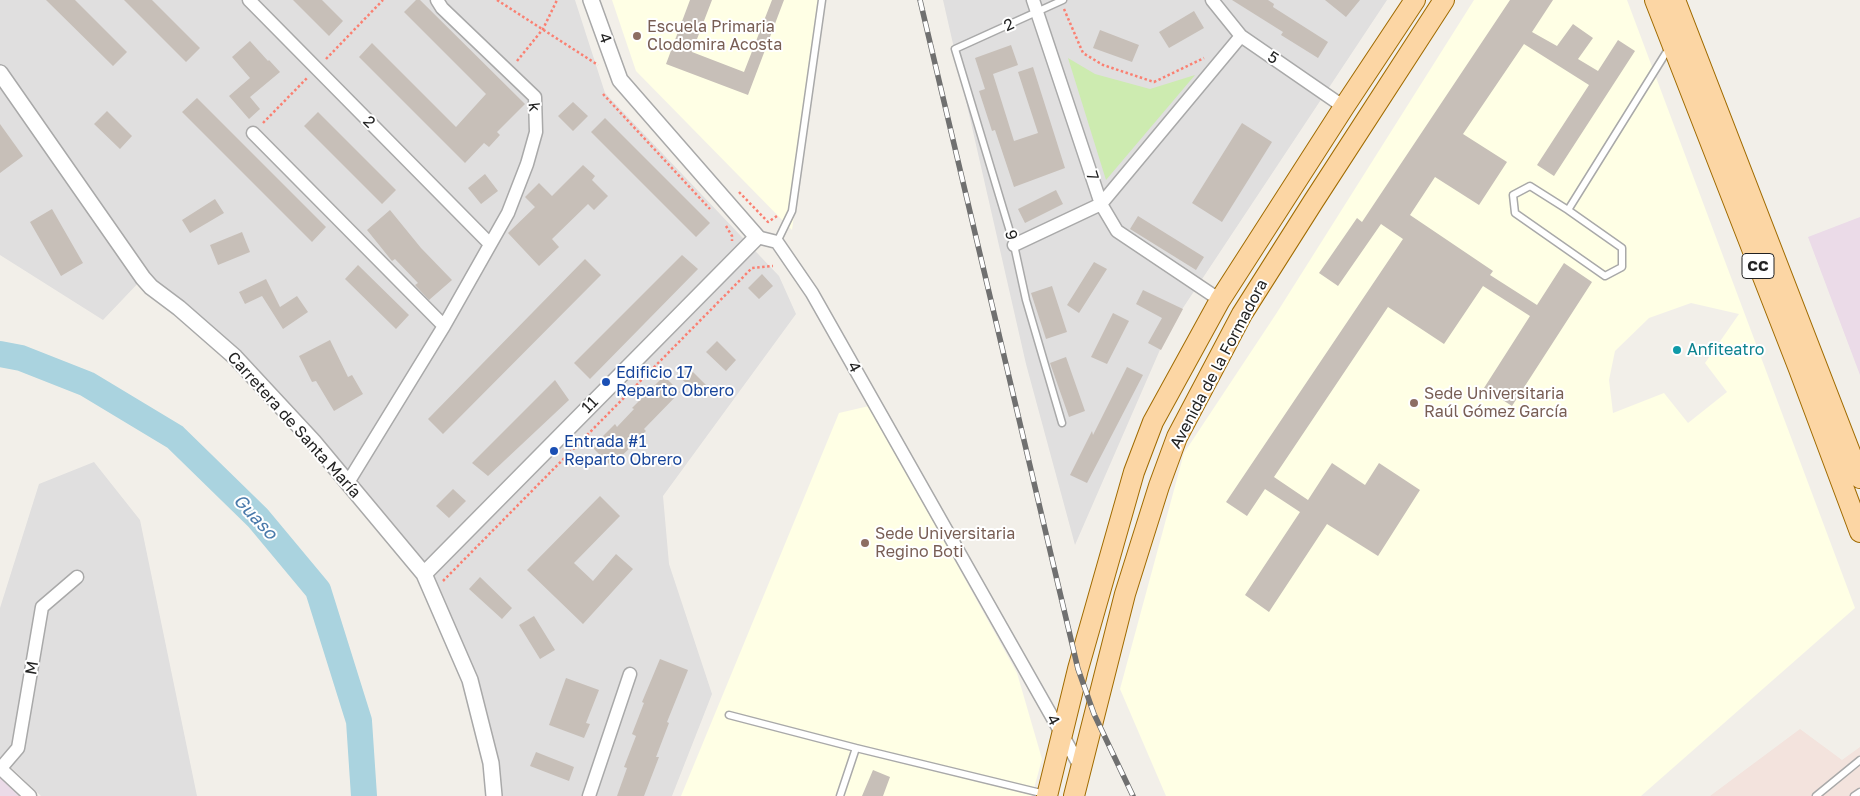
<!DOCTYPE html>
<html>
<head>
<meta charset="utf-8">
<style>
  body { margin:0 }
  canvas { display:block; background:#f2efe9 }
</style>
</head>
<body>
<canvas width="1860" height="796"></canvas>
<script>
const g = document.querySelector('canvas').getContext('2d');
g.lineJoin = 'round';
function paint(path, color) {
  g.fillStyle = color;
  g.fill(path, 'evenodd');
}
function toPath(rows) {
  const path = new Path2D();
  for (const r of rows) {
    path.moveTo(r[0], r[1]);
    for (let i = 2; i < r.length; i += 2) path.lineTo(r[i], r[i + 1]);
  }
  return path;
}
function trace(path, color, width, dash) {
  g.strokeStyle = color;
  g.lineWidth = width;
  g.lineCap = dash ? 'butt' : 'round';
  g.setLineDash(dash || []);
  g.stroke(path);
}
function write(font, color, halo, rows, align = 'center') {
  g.font = font + ' "Golos Text",sans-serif';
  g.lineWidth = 4;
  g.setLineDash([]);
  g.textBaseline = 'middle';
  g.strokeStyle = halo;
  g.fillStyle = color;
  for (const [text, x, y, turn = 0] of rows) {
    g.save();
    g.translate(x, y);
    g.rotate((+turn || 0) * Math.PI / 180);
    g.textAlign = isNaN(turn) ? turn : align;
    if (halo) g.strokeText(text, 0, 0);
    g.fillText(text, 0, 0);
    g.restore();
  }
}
const residential = toPath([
  [0,0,575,0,605,93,779,276,796,314,663,496,669,564,712,694,672,796,494,796,470,680,424,574,313,441,143,278,103,320,0,255],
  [943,0,1387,0,1169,329,1075,545,1026,364],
  [94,462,140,520,197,796,41,796,0,757,0,608,39,484]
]);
const industrial = toPath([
  [1860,217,1860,375,1808,237],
  [0,777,19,796,0,796]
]);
const education = toPath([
  [612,0,823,0,792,230,636,71],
  [1474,0,1627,0,1855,608,1641,796,1166,796,1120,689,1184,453,1276,314],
  [1691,303,1739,314,1705,363,1727,392,1688,423,1664,393,1613,413,1609,380,1615,351,1649,318],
  [869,406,1017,673,1042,759,1032,796,681,796,839,413]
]);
const military = toPath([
  [1800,729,1842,760,1860,747,1860,796,1710,796]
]);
const grass = toPath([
  [1068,58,1095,74,1150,89,1195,75,1106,180]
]);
const river = toPath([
  [0,354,21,358,87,384,175,437,258,518,318,590,359,721,364,796]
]);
const building = toPath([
  [46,0,75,0,127,52,113,66],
  [124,0,152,0,200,48,186,62],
  [293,0,322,0,343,21,329,36],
  [416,0,420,0,525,104,497,132,500,135,489,147,484,143,465,163,359,57,372,43,456,127,486,94,404,12],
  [690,0,712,0,692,52,744,72,772,0,784,0,748,95,666,64],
  [1232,0,1268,0,1274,4,1273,7,1328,42,1318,58,1281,35,1283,32],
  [1325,0,1360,0,1346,17],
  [1510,0,1553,0,1532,32,1557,46,1573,24,1593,38,1578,59,1598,71,1618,40,1635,51,1554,176,1537,165,1589,85,1524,44,1463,134,1507,162,1479,205,1435,177,1410,215,1493,271,1490,275,1537,305,1564,263,1592,282,1512,406,1484,388,1530,316,1483,286,1444,344,1388,307,1274,477,1308,500,1332,463,1365,485,1379,463,1420,490,1378,556,1327,524,1269,612,1245,595,1300,512,1265,489,1247,516,1226,502,1403,239,1381,224,1338,286,1319,273,1357,218,1362,222],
  [1194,11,1204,28,1169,48,1159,32],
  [1100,30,1139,45,1132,62,1093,48],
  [250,41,268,61,269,60,280,72,250,97,260,109,249,119,229,96,250,78,232,57],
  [1011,45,1018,65,993,74,1014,141,1038,133,1018,72,1033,67,1065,168,1014,187,995,130,992,131,979,91,985,89,975,58],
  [197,98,326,227,312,242,182,112],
  [573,102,588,116,573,131,558,116],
  [107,111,132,136,120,149,94,124],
  [318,112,396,190,382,204,304,126],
  [605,118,710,223,696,237,591,132],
  [1242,123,1272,142,1222,222,1192,203],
  [0,124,23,156,0,173],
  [583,165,595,176,592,180,608,196,594,210,588,204,552,239,559,247,539,266,508,233,535,207,525,197,539,183,552,196],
  [485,174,498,191,481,204,468,188],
  [1056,190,1063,204,1025,223,1018,209],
  [215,199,224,213,190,233,182,220],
  [52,209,83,263,61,276,30,222],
  [390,210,421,248,452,280,429,300,415,285,418,283,395,259,392,261,367,230],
  [1138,216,1204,257,1196,270,1130,229],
  [242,232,250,252,218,265,210,245],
  [682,255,698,269,590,379,574,363],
  [585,259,601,275,443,434,428,419],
  [1094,262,1107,269,1079,313,1067,305],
  [358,265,409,315,396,329,345,279],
  [762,274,773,286,759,299,748,288],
  [266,279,280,307,297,296,308,312,283,329,262,296,245,304,239,292],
  [1052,286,1067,332,1046,339,1031,293],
  [1143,290,1183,309,1161,350,1148,343,1162,318,1136,304],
  [1113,313,1129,321,1107,364,1091,357],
  [330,340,348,377,352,375,363,394,334,411,316,381,312,382,299,356],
  [717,341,736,360,726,371,706,352],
  [1066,357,1085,411,1069,417,1050,363],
  [1127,367,1143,375,1087,483,1070,475,1092,431,1093,435],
  [690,369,708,387,699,397,681,378],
  [664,376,680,392,644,429,646,431,633,443,634,444,611,466,592,447,615,424,617,427,634,409,632,408],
  [555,380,569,400,488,476,472,463],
  [453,489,466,501,449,518,436,506],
  [600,496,620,516,574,563,593,581,616,554,633,569,583,624,527,570],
  [480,577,512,608,502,619,469,589],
  [534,616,555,650,540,659,519,625],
  [660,659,688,670,667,722,669,723,656,757,659,757,644,796,617,796,627,768,624,767,636,736,632,734,644,703,642,702],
  [566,678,599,690,586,723,590,724,584,738,549,725],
  [536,752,574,767,569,781,530,766],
  [873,770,890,777,883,796,862,796]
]);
const path = toPath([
  [497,0,598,65],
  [1064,9,1083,53,1103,65,1154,82,1204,58],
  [326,59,383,0],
  [517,61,543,29,557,0],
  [603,94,710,209],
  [263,123,308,77],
  [739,192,768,222,777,216],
  [726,226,732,236,732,241],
  [443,581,752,268,773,266]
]);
const service = toPath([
  [1568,210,1530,186,1513,195,1515,213,1605,276,1622,267,1622,248,1568,210,1669,48],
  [777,242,792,211,822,0],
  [1062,423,1026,300,1014,245,955,49,1063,0],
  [729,715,856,748],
  [840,796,856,748,1045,794],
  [1816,796,1860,760],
  [1854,796,1860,792]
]);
const minor = toPath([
  [249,0,490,244],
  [1033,0,1101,204,1117,231,1220,300],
  [1212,0,1241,36,1344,107],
  [253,133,444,326],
  [757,237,777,242,812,293,1081,768],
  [1014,245,1101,204,1241,36],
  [347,484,444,326,508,213,527,164,536,132,535,97,442,8,437,0],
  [0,768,30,796],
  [0,769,18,748,42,607,77,577],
  [589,796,630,674]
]);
const tertiary = toPath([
  [0,73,143,278,151,287,179,308,235,357,313,441,424,574,470,680,491,763,494,796],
  [424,574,757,237,620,80,591,0]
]);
const primary = toPath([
  [1655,0,1799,369,1860,532],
  [1675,0,1860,478],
  [1047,796,1078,669,1134,472,1153,422,1220,300,1344,107,1415,0],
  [1074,796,1125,594,1159,486,1177,437,1242,314,1313,202,1444,0]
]);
const rail = toPath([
  [920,0,1078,669,1094,714,1133,796]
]);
const markers = [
  [637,36,5,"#8d6e63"],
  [1677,350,5,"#0f9aa8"],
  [606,382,5,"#1a4fb4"],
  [1414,403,5,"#8d6e63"],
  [554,451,5,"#1a4fb4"],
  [865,543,5,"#8d6e63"]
];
const shields = [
  [1758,266,32]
];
const shieldNames = [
  ["CC",1758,266]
];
const streetNames = [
  ["2",1009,25,-24],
  ["4",605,38,70],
  ["5",1273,58,34],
  ["k",534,107,83],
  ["2",369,122,45],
  ["7",1092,176,72],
  ["9",1011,235,74],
  ["Avenida de la Formadora",1219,364,-62],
  ["4",854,367,61],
  ["11",590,405,-45],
  ["Carretera de Santa María",294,425,48],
  ["M",32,668,-81],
  ["4",1053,720,61]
];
const educationNames = [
  ["Escuela Primaria",647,27],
  ["Clodomira Acosta",647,45],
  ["Sede Universitaria",1424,394],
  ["Raúl Gómez García",1424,412],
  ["Sede Universitaria",875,534],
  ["Regino Boti",875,552]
];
const cultureNames = [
  ["Anfiteatro",1687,350]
];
const transitNames = [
  ["Edificio 17",616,373],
  ["Reparto Obrero",616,391],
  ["Entrada #1",564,442],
  ["Reparto Obrero",564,460]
];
const waterNames = [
  ["Guaso",255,517,47]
];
paint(residential, '#e0dfdf');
paint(industrial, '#ebdbe8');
paint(education, '#ffffe5');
paint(military, '#f3e3dd');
paint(grass, '#cdebb0');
trace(river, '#aad3df', 26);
paint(building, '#c7bfb8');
trace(service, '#a9a9a9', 9);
trace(minor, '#a9a9a9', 15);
trace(tertiary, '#a9a9a9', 18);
trace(primary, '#a06b00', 22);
trace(path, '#fa8072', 2.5, [2.5, 2.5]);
trace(service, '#fff', 6);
trace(minor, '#fff', 12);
trace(tertiary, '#fff', 15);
trace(primary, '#fcd6a4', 20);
trace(rail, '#707070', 5.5);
trace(rail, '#fff', 4, [11]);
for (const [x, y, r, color] of markers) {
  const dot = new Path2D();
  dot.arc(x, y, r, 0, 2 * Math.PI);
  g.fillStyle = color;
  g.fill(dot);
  trace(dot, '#fff', 2);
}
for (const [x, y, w] of shields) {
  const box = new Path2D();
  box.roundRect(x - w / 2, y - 12.5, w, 25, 4);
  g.fillStyle = '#fff';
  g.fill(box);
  trace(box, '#222', 1);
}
write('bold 15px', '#222', null, shieldNames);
write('16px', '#222', '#fff', streetNames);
write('16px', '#785e54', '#fff', educationNames, 'left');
write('16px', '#0d838f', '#fff', cultureNames, 'left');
write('16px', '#164399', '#fff', transitNames, 'left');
write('italic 18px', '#4a7aab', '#fff', waterNames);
</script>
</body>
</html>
